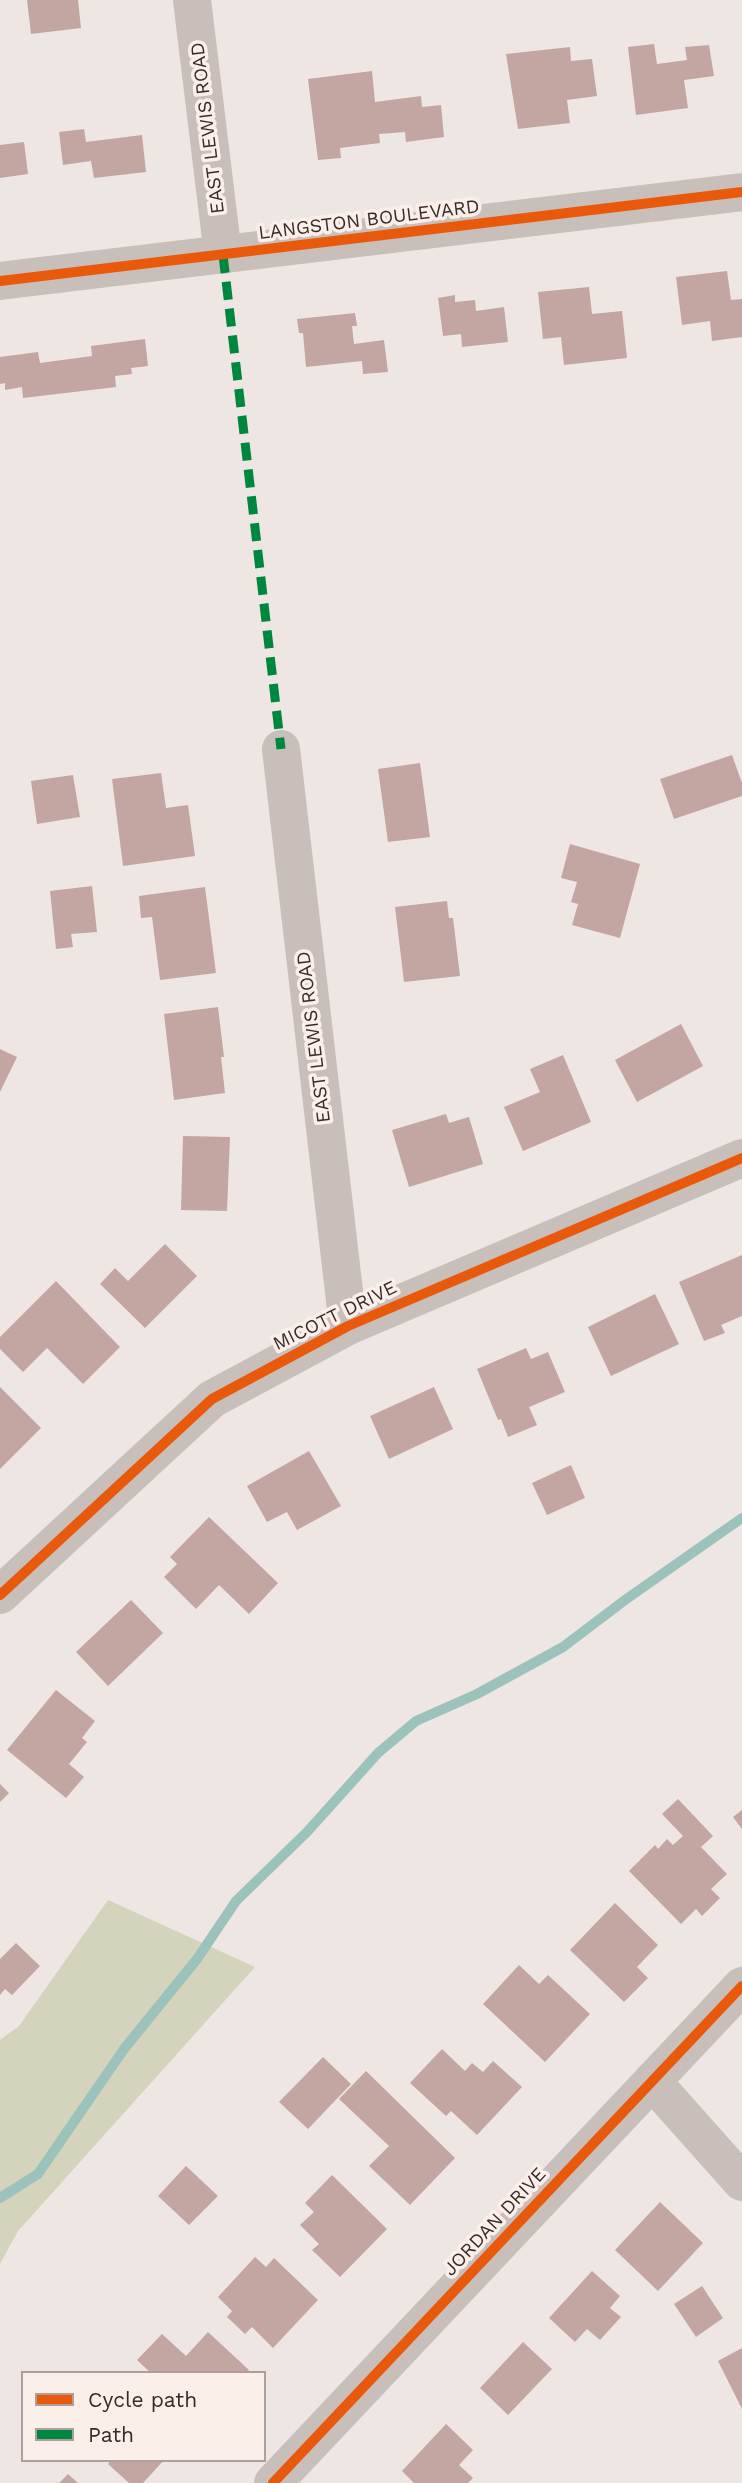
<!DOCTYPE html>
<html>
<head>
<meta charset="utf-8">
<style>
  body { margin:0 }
  #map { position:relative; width:742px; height:2483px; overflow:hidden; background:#eee6e2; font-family:"Work Sans",sans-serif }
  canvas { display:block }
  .legend { position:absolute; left:21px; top:2371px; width:245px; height:91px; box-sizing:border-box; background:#fbefe9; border:2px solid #ada09c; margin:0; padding:9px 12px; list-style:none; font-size:21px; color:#392a28 }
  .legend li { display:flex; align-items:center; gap:14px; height:35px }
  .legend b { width:35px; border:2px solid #ada09c }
</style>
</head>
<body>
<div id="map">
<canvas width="742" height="2483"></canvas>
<ul class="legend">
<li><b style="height:9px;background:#e8590c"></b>Cycle path</li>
<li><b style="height:9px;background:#00873e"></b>Path</li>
</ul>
</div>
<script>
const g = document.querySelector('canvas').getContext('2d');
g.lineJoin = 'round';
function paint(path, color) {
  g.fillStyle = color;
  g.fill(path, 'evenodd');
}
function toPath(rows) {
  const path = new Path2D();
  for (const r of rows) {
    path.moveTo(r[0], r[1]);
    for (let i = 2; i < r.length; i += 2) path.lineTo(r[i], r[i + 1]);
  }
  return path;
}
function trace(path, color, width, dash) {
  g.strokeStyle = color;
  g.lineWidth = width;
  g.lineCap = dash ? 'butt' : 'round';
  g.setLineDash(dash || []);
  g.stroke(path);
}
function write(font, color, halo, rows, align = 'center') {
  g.font = font + ' "Work Sans",sans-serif';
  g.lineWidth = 7;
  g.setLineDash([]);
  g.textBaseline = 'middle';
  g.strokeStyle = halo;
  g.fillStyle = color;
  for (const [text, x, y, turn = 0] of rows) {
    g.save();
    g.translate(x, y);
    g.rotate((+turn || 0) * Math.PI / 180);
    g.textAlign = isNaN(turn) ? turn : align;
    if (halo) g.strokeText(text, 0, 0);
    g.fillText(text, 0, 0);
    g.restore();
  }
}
const green = toPath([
  [108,1900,255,1967,18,2231,0,2264,0,2040,19,2026]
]);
const stream = toPath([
  [0,2198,38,2174,124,2049,197,1959,236,1901,307,1832,378,1753,416,1721,477,1694,563,1647,625,1600,742,1518]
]);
const building = toPath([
  [27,0,78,0,81,28,31,34],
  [654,44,657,64,687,60,685,47,709,45,714,76,684,80,688,108,636,115,628,47],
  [570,47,571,61,592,59,597,96,567,100,570,123,518,129,506,54],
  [372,71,375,102,421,96,422,107,441,105,444,137,406,142,405,132,379,134,380,143,340,148,341,158,318,160,308,79],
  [84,129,86,142,142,135,146,172,94,178,91,161,63,165,59,132],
  [24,142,28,174,0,178,0,145],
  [727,271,731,300,742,299,742,337,712,341,710,321,682,325,676,277],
  [589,287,592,314,622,311,627,358,564,365,561,337,543,339,538,292],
  [455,295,455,302,475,300,476,311,504,307,508,342,462,347,461,334,443,336,438,298],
  [355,313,357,326,352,326,354,344,384,340,388,372,363,374,362,361,306,367,303,333,299,333,297,319],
  [145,339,148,366,131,368,132,374,115,376,116,387,23,398,22,387,5,390,5,383,0,384,0,357,38,352,40,363,92,356,91,346],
  [732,755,742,783,742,796,674,819,660,779],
  [420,763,430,837,388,842,378,769],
  [161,773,166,808,188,805,195,856,123,866,112,779],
  [73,775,80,817,37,824,31,781],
  [570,844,640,864,620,938,572,925,578,904,571,902,577,882,561,878],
  [92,886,97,932,71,934,73,947,56,949,50,891],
  [205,887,216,973,160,980,152,917,141,918,139,896],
  [447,901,449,918,453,918,460,976,404,982,395,907],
  [218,1007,224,1057,221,1057,225,1093,174,1100,164,1014],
  [681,1024,703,1066,637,1102,615,1060],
  [0,1049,17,1057,0,1092],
  [563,1055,591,1122,523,1151,504,1107,540,1092,530,1069],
  [446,1114,449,1123,469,1117,483,1164,409,1187,392,1130],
  [183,1136,230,1137,227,1211,181,1210],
  [165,1244,197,1276,145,1328,100,1284,115,1268,128,1281],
  [742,1255,742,1316,721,1325,725,1333,704,1341,679,1282],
  [56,1281,120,1347,83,1384,47,1348,23,1372,0,1349,0,1337],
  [655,1294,679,1344,611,1376,588,1327],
  [526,1348,531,1359,548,1352,565,1392,529,1407,537,1425,508,1437,501,1419,498,1420,477,1369],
  [0,1387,41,1428,0,1469],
  [434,1387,453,1429,389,1459,370,1416],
  [309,1451,341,1506,297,1530,287,1512,267,1522,247,1486],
  [571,1465,585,1498,547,1515,532,1483],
  [209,1517,278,1583,249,1614,219,1585,196,1609,164,1577,177,1564,170,1557],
  [131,1600,163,1633,108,1686,76,1652],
  [56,1690,95,1721,82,1738,87,1742,69,1764,84,1777,66,1798,7,1750],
  [0,1784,9,1793,0,1802],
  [678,1799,713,1836,701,1847,727,1874,711,1889,720,1898,702,1916,696,1909,681,1924,629,1871,655,1845,658,1849,667,1839,673,1845,683,1836,662,1814],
  [742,1810,742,1829,733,1817],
  [615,1903,658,1945,637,1967,648,1978,624,2002,570,1950],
  [16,1943,40,1966,12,1995,5,1989,0,1995,0,1959],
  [519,1965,539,1984,548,1975,590,2014,545,2062,483,2004],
  [442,2049,465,2071,472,2063,483,2072,493,2061,522,2087,477,2135,451,2111,446,2116,410,2083],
  [323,2057,351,2084,308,2129,279,2102],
  [366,2071,455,2158,410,2205,369,2166,389,2146,339,2099],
  [186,2166,218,2196,189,2225,158,2196],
  [332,2175,387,2229,340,2277,312,2250,319,2244,300,2225,314,2212,305,2203],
  [660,2202,703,2243,658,2291,615,2250],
  [255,2257,266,2267,274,2258,318,2300,273,2348,252,2327,245,2334,227,2317,232,2311,218,2297],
  [592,2271,620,2296,610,2308,621,2317,600,2340,587,2329,575,2342,549,2318],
  [702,2286,723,2318,696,2337,674,2304],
  [208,2332,249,2370,246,2373,151,2373,137,2360,162,2334,186,2356],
  [523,2342,552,2369,508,2415,480,2388],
  [742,2348,742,2409,718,2361],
  [446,2424,473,2450,459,2465,473,2478,468,2483,414,2483,402,2471],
  [111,2460,164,2460,143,2483,129,2483,108,2464],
  [68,2474,78,2483,59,2483]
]);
const minor = toPath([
  [192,0,223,255],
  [0,281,742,192],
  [281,749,348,1326],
  [0,1595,212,1399,348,1326,742,1158],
  [652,2081,742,2182],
  [273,2483,742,1986]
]);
const quiet = toPath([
  [223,255,281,749]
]);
const cycleway = toPath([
  [0,281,742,192],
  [0,1595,212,1399,348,1326,742,1158],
  [273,2483,742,1986]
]);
const streetNames = [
  ["EAST LEWIS ROAD",208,128,-97],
  ["LANGSTON BOULEVARD",369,220,-7],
  ["EAST LEWIS ROAD",314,1037,-97],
  ["MICOTT DRIVE",335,1316,-26],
  ["JORDAN DRIVE",495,2222,-47]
];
paint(green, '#d4d3bb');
trace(stream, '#9cc2bc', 10);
paint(building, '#c3a6a2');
trace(minor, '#c8beba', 38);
trace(quiet, '#00873e', 9, [18, 9]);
trace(cycleway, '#e8590c', 10);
write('19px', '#392a28', '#fbefe9', streetNames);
</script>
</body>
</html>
